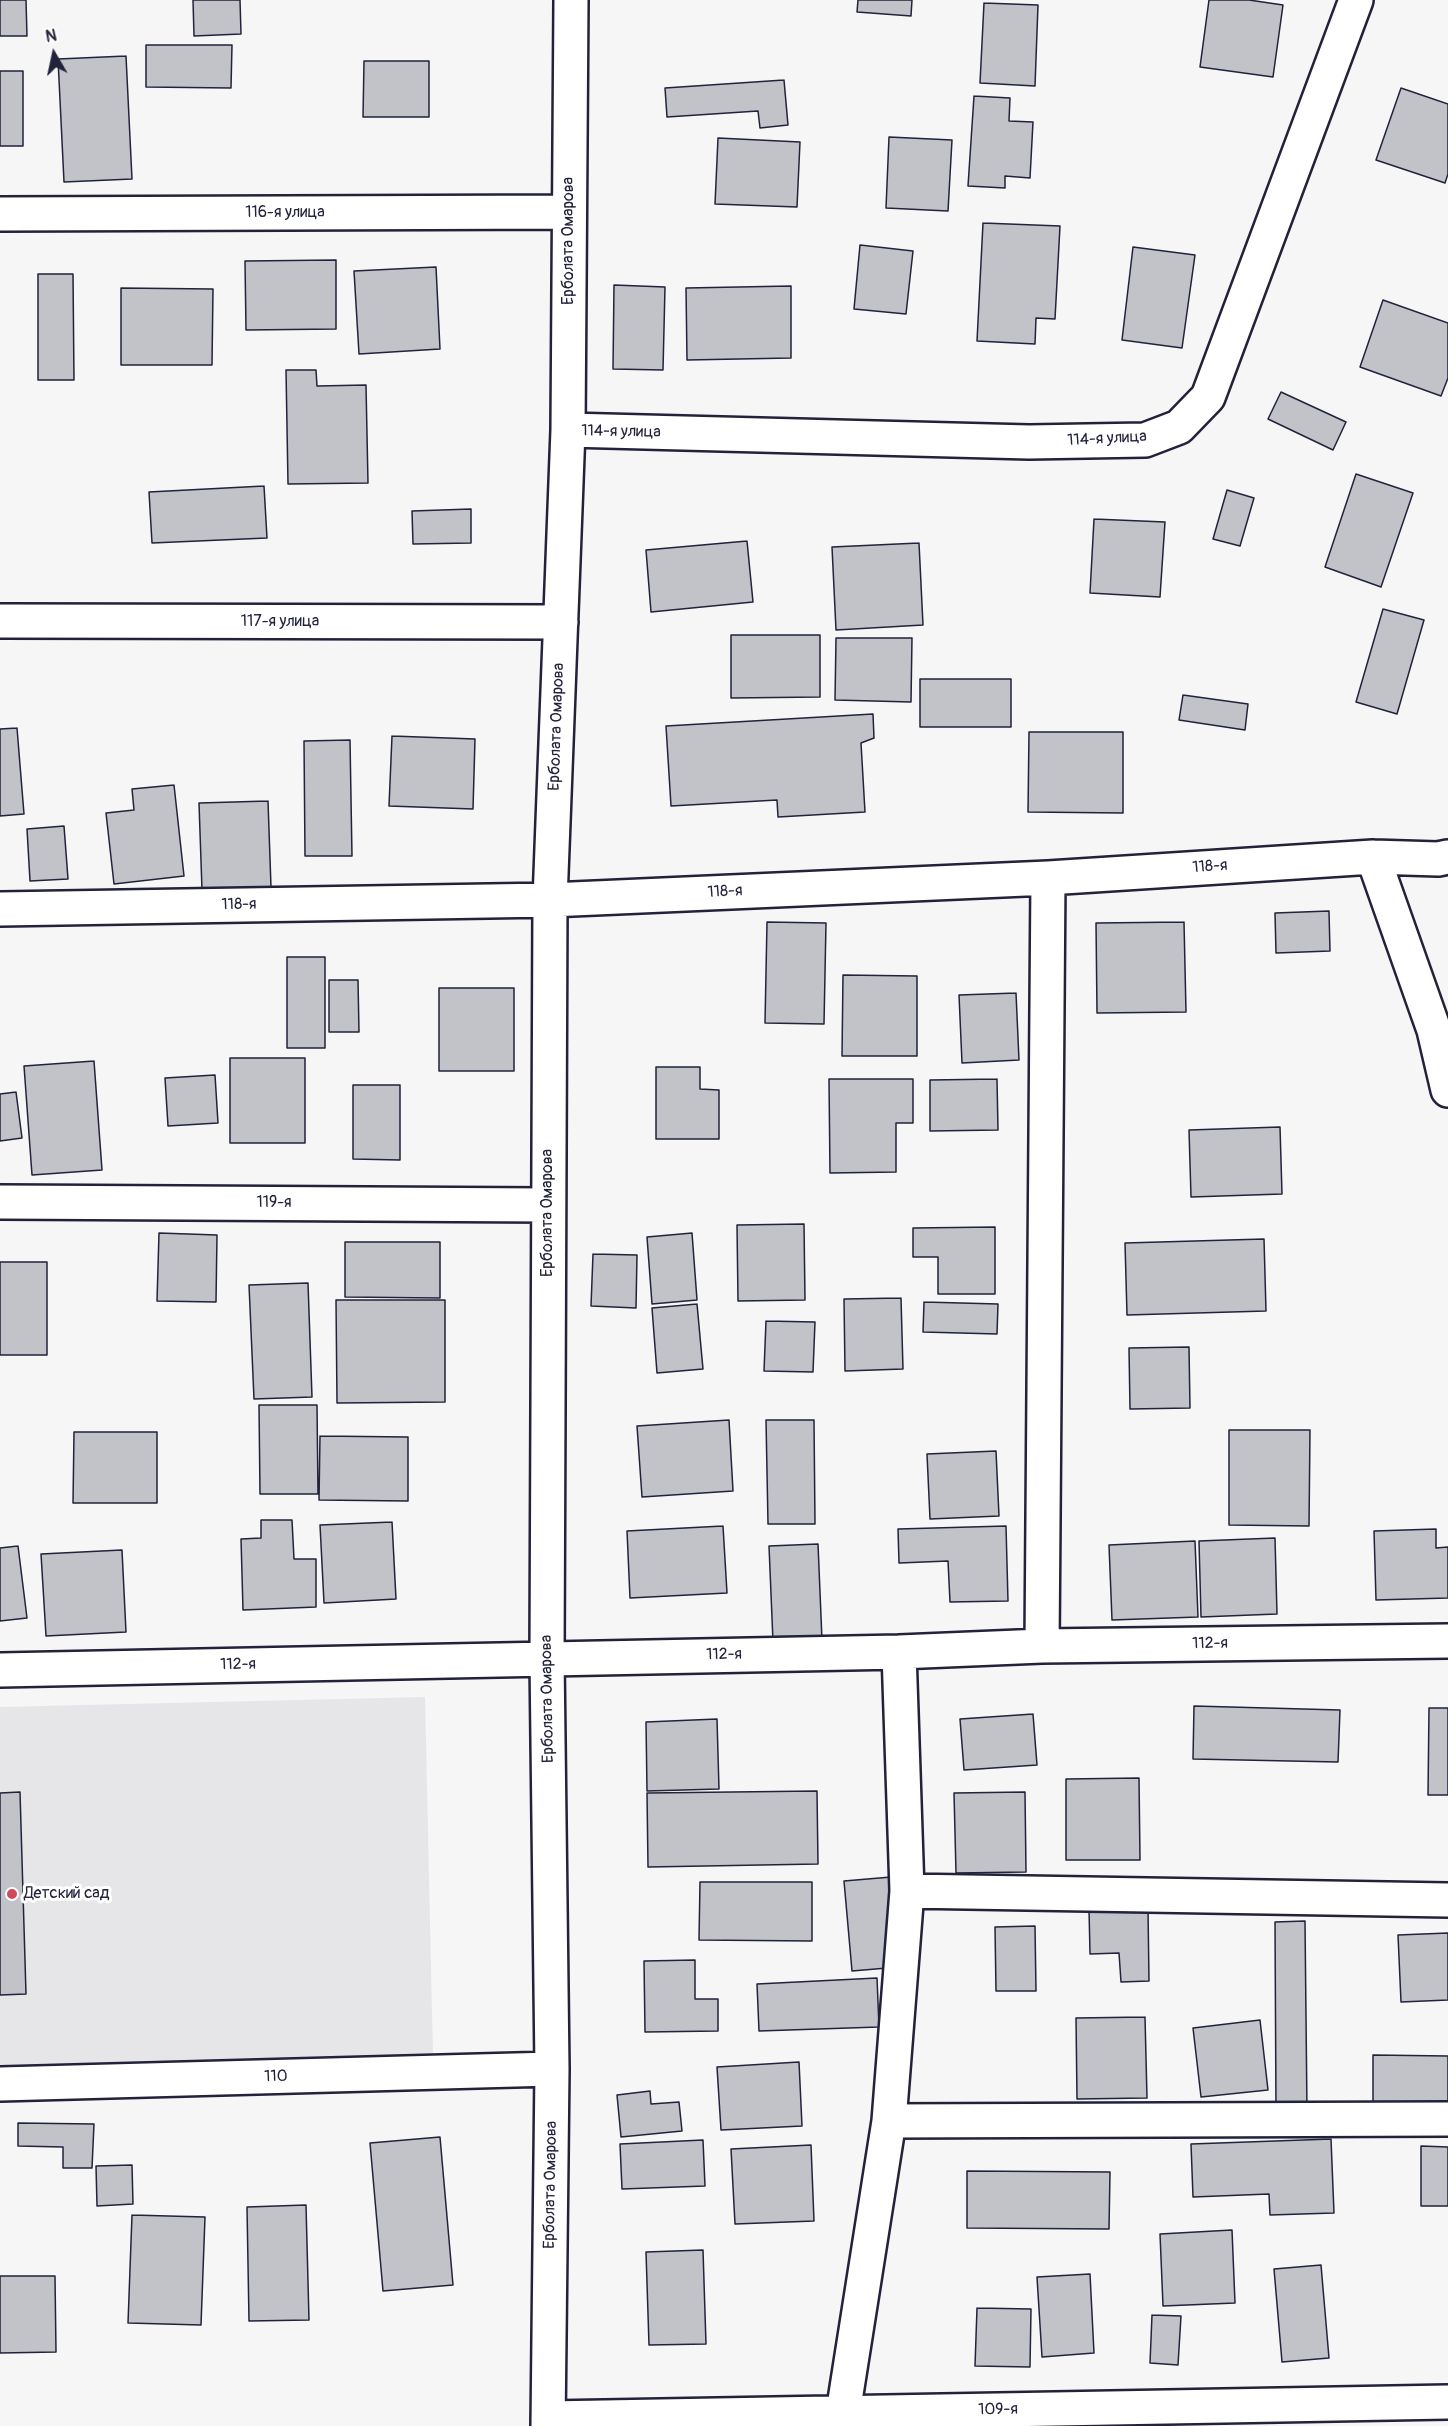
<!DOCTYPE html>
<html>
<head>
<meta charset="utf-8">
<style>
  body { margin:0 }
  #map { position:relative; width:1448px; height:2426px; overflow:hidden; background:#f6f6f7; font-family:Pangolin,sans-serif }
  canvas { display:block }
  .north { position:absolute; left:24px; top:24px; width:60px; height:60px; -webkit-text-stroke:4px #fff; paint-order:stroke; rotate:351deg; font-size:16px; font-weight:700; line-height:24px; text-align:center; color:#22223b }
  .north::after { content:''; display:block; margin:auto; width:21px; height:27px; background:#22223b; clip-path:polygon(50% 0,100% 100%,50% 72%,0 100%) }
</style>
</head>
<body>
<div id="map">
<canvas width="1448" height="2426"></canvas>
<div class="north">N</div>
</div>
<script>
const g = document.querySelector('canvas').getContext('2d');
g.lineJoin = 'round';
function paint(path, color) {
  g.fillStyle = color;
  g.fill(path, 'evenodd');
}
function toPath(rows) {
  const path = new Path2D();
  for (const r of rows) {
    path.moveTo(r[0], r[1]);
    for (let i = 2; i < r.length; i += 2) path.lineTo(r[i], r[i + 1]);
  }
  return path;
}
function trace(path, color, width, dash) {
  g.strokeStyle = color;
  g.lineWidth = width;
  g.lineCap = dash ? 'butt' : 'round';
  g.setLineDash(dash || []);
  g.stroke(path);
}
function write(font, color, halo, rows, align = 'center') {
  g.font = font + ' Pangolin,sans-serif';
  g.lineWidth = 6;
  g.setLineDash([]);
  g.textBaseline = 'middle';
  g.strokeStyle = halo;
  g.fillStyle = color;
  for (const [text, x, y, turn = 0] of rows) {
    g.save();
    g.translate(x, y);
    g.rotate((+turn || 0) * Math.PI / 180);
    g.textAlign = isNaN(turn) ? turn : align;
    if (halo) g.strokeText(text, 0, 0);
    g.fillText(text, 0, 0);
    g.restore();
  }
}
const built = toPath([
  [425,1697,433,2056,0,2066,0,1707]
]);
const building = toPath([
  [0,0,26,0,27,36,0,36,0,0],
  [193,0,240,0,241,34,194,36,193,0],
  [858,0,912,0,911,16,857,12,858,0],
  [1209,0,1249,0,1283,5,1273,77,1200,67,1209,0],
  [984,3,1038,5,1035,86,980,83,984,3],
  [146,45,232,45,231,88,146,87,146,45],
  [126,56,132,179,64,182,58,59,126,56],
  [364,61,429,61,429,117,363,117,364,61],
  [0,71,23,71,23,146,0,146,0,71],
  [784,80,788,125,760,128,758,111,667,117,665,88,784,80],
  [1401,88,1448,104,1448,174,1445,183,1376,160,1401,88],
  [974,96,1010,98,1009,121,1033,122,1030,178,1005,176,1005,188,968,186,974,96],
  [889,137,952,140,948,211,886,208,889,137],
  [718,138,800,142,797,207,715,204,718,138],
  [983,223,1060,226,1055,319,1036,318,1035,344,977,341,983,223],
  [860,245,913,251,906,314,854,309,860,245],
  [1133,247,1195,255,1182,348,1122,340,1133,247],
  [336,260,336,329,246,330,245,261,336,260],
  [436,267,440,349,359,354,354,271,436,267],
  [38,274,73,274,74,380,38,380,38,274],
  [614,285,665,287,663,370,613,369,614,285],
  [791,286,791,358,687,360,686,288,791,286],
  [121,288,213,289,212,365,121,365,121,288],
  [1383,300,1448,323,1448,378,1441,396,1360,367,1383,300],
  [286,370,316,370,317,386,366,385,368,483,288,484,286,370],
  [1281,392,1346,422,1333,450,1268,419,1281,392],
  [1356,474,1413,493,1381,587,1325,567,1356,474],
  [264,486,267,538,152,543,149,492,264,486],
  [1227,490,1254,498,1240,546,1213,539,1227,490],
  [471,509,471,543,413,544,412,511,471,509],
  [1094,519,1165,522,1160,597,1090,593,1094,519],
  [747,541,753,602,651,612,646,550,747,541],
  [919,543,923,625,836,630,832,547,919,543],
  [1383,609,1424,620,1397,714,1356,702,1383,609],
  [731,635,820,635,820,697,731,698,731,635],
  [836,638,912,638,911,702,835,700,836,638],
  [920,679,1011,679,1011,727,920,727,920,679],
  [1183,695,1248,704,1245,730,1179,720,1183,695],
  [873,714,874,738,861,743,865,812,778,817,777,800,671,806,666,726,873,714],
  [17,728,24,814,0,816,0,729,17,728],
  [1029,732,1123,732,1123,813,1028,812,1029,732],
  [392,736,475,739,473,809,389,806,392,736],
  [350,740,352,856,305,856,304,741,350,740],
  [174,785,184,876,114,884,106,813,134,810,132,789,174,785],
  [268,801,271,887,202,890,199,803,268,801],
  [64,826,68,879,30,881,27,829,64,826],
  [1329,911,1330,951,1276,953,1275,913,1329,911],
  [767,922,826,923,824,1024,765,1023,767,922],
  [1184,922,1186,1012,1097,1013,1096,923,1184,922],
  [287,957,325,957,325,1048,287,1048,287,957],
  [843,975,917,976,917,1056,842,1056,843,975],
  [329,980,358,980,359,1032,329,1032,329,980],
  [439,988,514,988,514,1071,439,1071,439,988],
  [1016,993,1019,1060,962,1063,959,995,1016,993],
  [230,1058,305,1058,305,1143,230,1143,230,1058],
  [94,1061,102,1170,32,1175,24,1066,94,1061],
  [656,1067,700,1067,700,1089,719,1090,719,1139,656,1139,656,1067],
  [215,1075,218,1123,168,1126,165,1078,215,1075],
  [829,1079,913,1079,913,1123,896,1123,896,1172,830,1173,829,1079],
  [997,1079,998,1130,930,1131,930,1080,997,1079],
  [353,1085,400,1085,400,1160,353,1159,353,1085],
  [16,1092,22,1138,0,1141,0,1094,16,1092],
  [1280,1127,1282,1194,1191,1197,1189,1130,1280,1127],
  [804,1224,805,1300,738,1301,737,1225,804,1224],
  [995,1227,995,1294,938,1294,938,1257,913,1257,913,1228,995,1227],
  [159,1233,217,1235,216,1302,157,1301,159,1233],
  [692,1233,697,1300,652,1304,647,1237,692,1233],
  [1264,1239,1266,1311,1127,1315,1125,1243,1264,1239],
  [345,1242,440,1242,440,1298,345,1297,345,1242],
  [593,1254,637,1255,636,1308,591,1306,593,1254],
  [0,1262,47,1262,47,1355,0,1355,0,1262],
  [308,1283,312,1397,254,1399,249,1285,308,1283],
  [901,1298,903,1369,845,1371,844,1299,901,1298],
  [336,1300,445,1300,445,1402,337,1403,336,1300],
  [924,1302,998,1304,997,1334,923,1332,924,1302],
  [697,1304,703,1369,657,1373,652,1308,697,1304],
  [766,1321,815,1322,813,1372,764,1371,766,1321],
  [1189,1347,1190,1408,1130,1409,1129,1348,1189,1347],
  [259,1405,317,1405,318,1494,260,1494,259,1405],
  [729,1420,733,1491,642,1497,637,1426,729,1420],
  [766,1420,814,1420,815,1524,768,1524,766,1420],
  [1229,1430,1310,1430,1309,1526,1229,1525,1229,1430],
  [74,1432,157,1432,157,1503,73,1503,74,1432],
  [320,1436,408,1437,408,1501,319,1500,320,1436],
  [996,1451,999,1516,930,1519,927,1454,996,1451],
  [261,1520,292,1520,294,1559,316,1559,316,1607,243,1610,241,1539,261,1538,261,1520],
  [392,1522,396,1599,324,1603,320,1525,392,1522],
  [723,1526,727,1593,630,1598,627,1531,723,1526],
  [1006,1526,1008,1601,950,1602,948,1561,899,1563,898,1529,1006,1526],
  [1436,1529,1436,1548,1448,1547,1448,1598,1376,1600,1374,1531,1436,1529],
  [1275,1538,1277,1614,1201,1617,1199,1541,1275,1538],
  [1195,1541,1198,1617,1112,1620,1109,1545,1195,1541],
  [818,1544,822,1640,773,1642,769,1546,818,1544],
  [18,1546,27,1618,0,1621,0,1548,18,1546],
  [122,1550,126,1632,46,1636,41,1554,122,1550],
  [1194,1706,1340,1710,1338,1762,1193,1759,1194,1706],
  [1429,1708,1448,1708,1448,1795,1428,1795,1429,1708],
  [1033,1714,1037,1765,964,1770,960,1719,1033,1714],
  [717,1719,719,1789,647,1791,646,1722,717,1719],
  [1139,1778,1140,1860,1066,1860,1066,1779,1139,1778],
  [817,1791,818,1864,648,1867,647,1793,817,1791],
  [20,1792,26,1994,0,1995,0,1793,20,1792],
  [1025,1792,1026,1872,956,1873,954,1793,1025,1792],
  [891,1877,899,1967,852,1971,844,1881,891,1877],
  [700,1882,812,1882,812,1941,699,1940,700,1882],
  [1148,1908,1149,1981,1121,1982,1119,1953,1090,1954,1089,1909,1148,1908],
  [1305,1921,1307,2111,1276,2111,1275,1922,1305,1921],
  [1035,1926,1036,1991,996,1991,995,1927,1035,1926],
  [1448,1933,1448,2000,1401,2002,1398,1935,1448,1933],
  [695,1960,695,1999,718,1999,718,2031,645,2032,644,1961,695,1960],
  [877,1978,879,2027,759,2031,757,1984,877,1978],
  [1145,2017,1147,2098,1077,2099,1076,2018,1145,2017],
  [1260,2020,1268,2090,1201,2097,1193,2028,1260,2020],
  [1373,2055,1448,2056,1448,2104,1373,2103,1373,2055],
  [799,2062,802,2126,721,2130,717,2067,799,2062],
  [650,2091,651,2104,679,2102,682,2131,621,2137,617,2095,650,2091],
  [18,2123,94,2124,92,2168,63,2168,63,2147,18,2146,18,2123],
  [440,2137,453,2285,383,2291,370,2143,440,2137],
  [1331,2139,1334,2213,1270,2215,1269,2194,1193,2197,1191,2144,1331,2139],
  [703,2140,705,2186,622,2189,620,2144,703,2140],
  [811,2145,814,2221,735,2224,731,2149,811,2145],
  [1421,2146,1448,2147,1448,2206,1421,2206,1421,2146],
  [132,2165,133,2204,97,2206,96,2166,132,2165],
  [967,2171,1110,2172,1109,2229,967,2228,967,2171],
  [306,2205,309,2320,249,2321,247,2207,306,2205],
  [132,2215,205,2217,201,2325,128,2323,132,2215],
  [1232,2230,1235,2303,1163,2306,1160,2234,1232,2230],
  [703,2250,706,2344,649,2345,646,2252,703,2250],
  [1321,2265,1329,2358,1282,2362,1274,2269,1321,2265],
  [1090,2274,1094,2353,1042,2357,1037,2277,1090,2274],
  [0,2276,55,2276,56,2352,0,2353,0,2276],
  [977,2308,1031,2309,1030,2367,975,2366,977,2308],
  [1152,2315,1181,2316,1178,2365,1150,2363,1152,2315]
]);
const minor = toPath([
  [0,214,569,212],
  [568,430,1029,442,1145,440,1179,427,1208,397,1356,0],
  [0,621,561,622],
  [1373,857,1434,1030,1448,1090],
  [0,909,550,900,1048,878,1373,857,1438,859,1448,857],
  [0,1202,548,1205],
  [1042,1646,1048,878],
  [0,1670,899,1652,1042,1646,1448,1641],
  [907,1891,1448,1900],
  [0,2084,552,2069],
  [889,2121,1448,2119],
  [843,2413,889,2121,907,1891,899,1652],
  [548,2418,1448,2402],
  [548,2426,552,2069,547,1658,550,900,568,430,571,0]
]);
const markers = [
  [12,1894,6,"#d1495b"]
];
const streetNames = [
  ["116-я улица",285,213],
  ["Ерболата Омарова",569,241,-90],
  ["114-я улица",621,432,1],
  ["114-я улица",1107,439,-3],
  ["117-я улица",280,622],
  ["Ерболата Омарова",557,727,-88],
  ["118-я",1210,867,-4],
  ["118-я",725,892,-3],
  ["118-я",239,905,-1],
  ["119-я",274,1203],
  ["Ерболата Омарова",548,1213,-90],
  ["112-я",1210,1644,-1],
  ["112-я",724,1655,-1],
  ["112-я",238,1665,-1],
  ["Ерболата Омарова",548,1699,-91],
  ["110",276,2077,-1],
  ["Ерболата Омарова",551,2185,-89],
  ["109-я",998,2410,-1]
];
const poiNames = [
  ["Детский сад",24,1894]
];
paint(built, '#e6e6e9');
paint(building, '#c2c2c9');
trace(building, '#22223b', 1.5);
trace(minor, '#22223b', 38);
trace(minor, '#fff', 33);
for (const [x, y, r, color] of markers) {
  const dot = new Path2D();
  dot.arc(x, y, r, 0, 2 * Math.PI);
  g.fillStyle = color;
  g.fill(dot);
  trace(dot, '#fff', 2);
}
write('16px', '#22223b', '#fff', streetNames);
write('16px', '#22223b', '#fff', poiNames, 'left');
</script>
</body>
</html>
